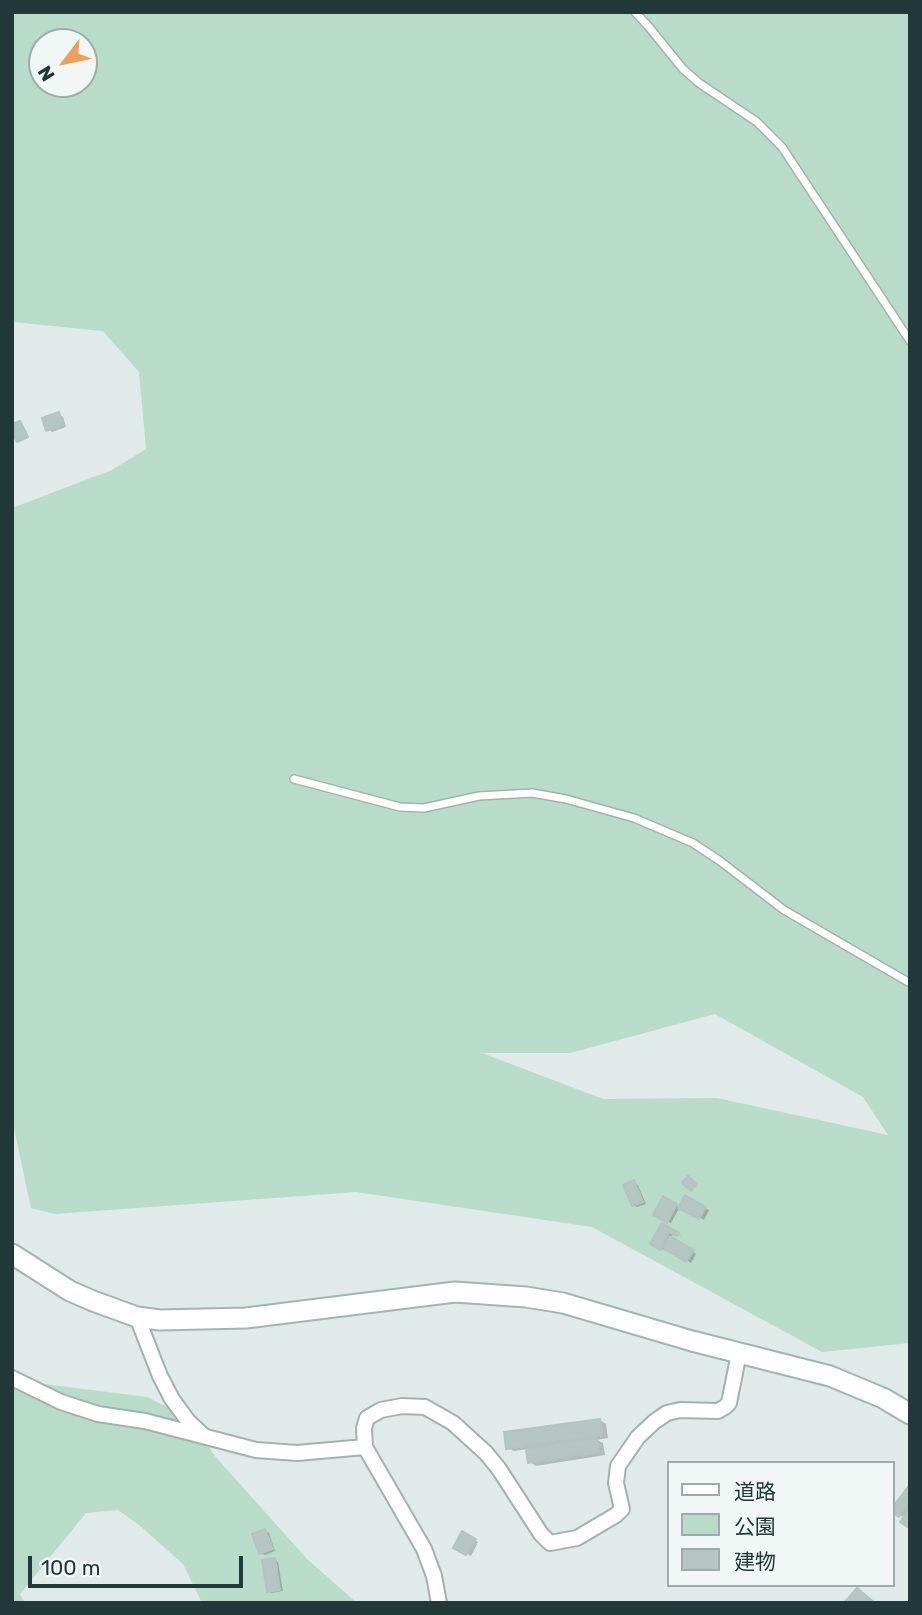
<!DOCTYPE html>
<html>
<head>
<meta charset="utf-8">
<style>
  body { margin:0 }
  #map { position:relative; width:922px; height:1615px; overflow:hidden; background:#e0eae8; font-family:Rubik,"Noto Sans JP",sans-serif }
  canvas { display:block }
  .frame { position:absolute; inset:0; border:14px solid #213a39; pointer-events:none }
  .legend { position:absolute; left:667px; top:1461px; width:228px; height:126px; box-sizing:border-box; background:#f0f7f5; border:2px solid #9dabaa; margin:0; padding:9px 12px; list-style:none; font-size:21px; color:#213a39 }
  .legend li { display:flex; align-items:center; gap:14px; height:35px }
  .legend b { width:35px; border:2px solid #9dabaa }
  .north { position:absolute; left:28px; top:28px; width:70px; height:70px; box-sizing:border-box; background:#f0f7f5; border:2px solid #9dabaa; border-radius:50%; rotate:238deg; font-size:19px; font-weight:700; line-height:28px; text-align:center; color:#213a39 }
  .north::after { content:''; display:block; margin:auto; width:24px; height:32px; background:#ed9f5b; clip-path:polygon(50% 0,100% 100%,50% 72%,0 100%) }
  .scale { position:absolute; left:28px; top:1556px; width:215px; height:32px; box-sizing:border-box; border:4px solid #213a39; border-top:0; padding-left:9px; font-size:21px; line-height:24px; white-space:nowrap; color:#213a39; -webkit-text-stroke:5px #f0f7f5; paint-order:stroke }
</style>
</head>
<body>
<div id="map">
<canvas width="922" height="1615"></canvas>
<div class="frame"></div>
<ul class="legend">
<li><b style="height:9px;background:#fff"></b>道路</li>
<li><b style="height:19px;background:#b9dbca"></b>公園</li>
<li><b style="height:19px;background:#b5c5c2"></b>建物</li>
</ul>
<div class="north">N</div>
<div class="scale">100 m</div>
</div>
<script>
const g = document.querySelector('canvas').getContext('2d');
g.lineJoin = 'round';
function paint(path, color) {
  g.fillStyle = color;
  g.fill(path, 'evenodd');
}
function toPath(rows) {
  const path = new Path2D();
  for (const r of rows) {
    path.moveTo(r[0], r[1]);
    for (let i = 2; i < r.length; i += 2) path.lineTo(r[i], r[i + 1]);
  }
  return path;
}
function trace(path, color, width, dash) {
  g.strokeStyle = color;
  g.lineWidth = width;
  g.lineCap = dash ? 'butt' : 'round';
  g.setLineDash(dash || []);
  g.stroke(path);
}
const green = toPath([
  [12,12,910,12,910,1343,822,1352,592,1227,356,1192,55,1214,31,1208,12,1119,12,508,112,470,146,449,139,372,103,331,12,322],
  [42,42,84,42,84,84,42,84],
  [715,1014,863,1097,888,1135,717,1098,603,1099,482,1053,570,1053],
  [12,1380,147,1397,191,1419,214,1455,307,1559,357,1603,202,1603,183,1564,139,1525,118,1510,86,1513,20,1594,25,1603,12,1603]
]);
const shadow = toPath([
  [59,414,63,417,66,427,52,432,48,429],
  [634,1182,638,1185,646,1204,637,1207,633,1205],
  [664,1198,680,1207,671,1223,655,1214],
  [685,1198,709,1210,704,1220,680,1207],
  [663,1225,682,1236,674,1233,671,1238,696,1254,691,1263,666,1247,664,1250,653,1244],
  [600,1420,606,1424,608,1438,597,1440,603,1443,605,1455,536,1466,530,1462,528,1449,514,1451,508,1448],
  [910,1487,910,1527,902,1522,905,1518,900,1515],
  [265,1531,269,1533,275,1551,265,1555,261,1553],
  [463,1534,478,1542,471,1556,455,1547],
  [275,1560,278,1562,283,1591,272,1593,268,1591]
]);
const building = toPath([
  [59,412,63,425,46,431,42,418,59,412],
  [20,421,28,437,17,442,12,433,12,424,20,421],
  [688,1176,697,1184,691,1191,682,1183,688,1176],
  [634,1180,643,1202,632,1206,623,1185,634,1180],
  [685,1195,706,1207,699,1219,678,1208,685,1195],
  [663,1196,677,1204,667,1223,653,1215,663,1196],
  [662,1223,679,1233,677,1236,669,1232,660,1250,650,1244,662,1223],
  [670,1236,694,1250,686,1262,663,1248,670,1236],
  [600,1419,602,1435,506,1449,504,1432,600,1419],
  [597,1438,599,1452,528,1463,526,1449,597,1438],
  [910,1484,910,1501,899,1517,892,1512,892,1508,910,1484],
  [910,1508,910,1526,909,1528,900,1522,910,1508],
  [265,1529,273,1549,259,1554,252,1534,265,1529],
  [462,1531,476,1539,466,1555,453,1548,462,1531],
  [275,1558,280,1590,267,1592,262,1560,275,1558],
  [857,1588,875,1603,844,1603,857,1588]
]);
const lane = toPath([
  [635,12,649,27,683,69,699,83,757,122,782,147,910,341],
  [294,779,400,807,424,808,479,796,532,793,566,799,634,818,693,843,720,861,784,910,910,983]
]);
const street = toPath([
  [137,1317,160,1376,172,1399,188,1421,204,1436],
  [12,1378,61,1402,98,1414,145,1421,256,1450,297,1453,365,1447],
  [439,1603,434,1576,424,1549,365,1447,364,1428,367,1418,381,1410,402,1406,425,1407,453,1423,486,1453,499,1469,541,1534,550,1543,577,1538,616,1515,622,1509,616,1483,618,1466,638,1437,654,1422,667,1413,680,1410,718,1411,725,1407,729,1403,739,1353]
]);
const secondary = toPath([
  [12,1254,70,1291,93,1301,137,1317,160,1320,246,1318,455,1292,526,1297,563,1303,692,1341,830,1376,883,1398,910,1414]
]);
paint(green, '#b9dbca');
paint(shadow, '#0003');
paint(building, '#b5c5c2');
trace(building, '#b3c4c0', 2);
trace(lane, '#a3b2b0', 10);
trace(street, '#a3b2b0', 18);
trace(secondary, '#9fb6b2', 23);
trace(lane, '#fff', 7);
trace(street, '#fff', 14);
trace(secondary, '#fff', 19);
</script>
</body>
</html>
